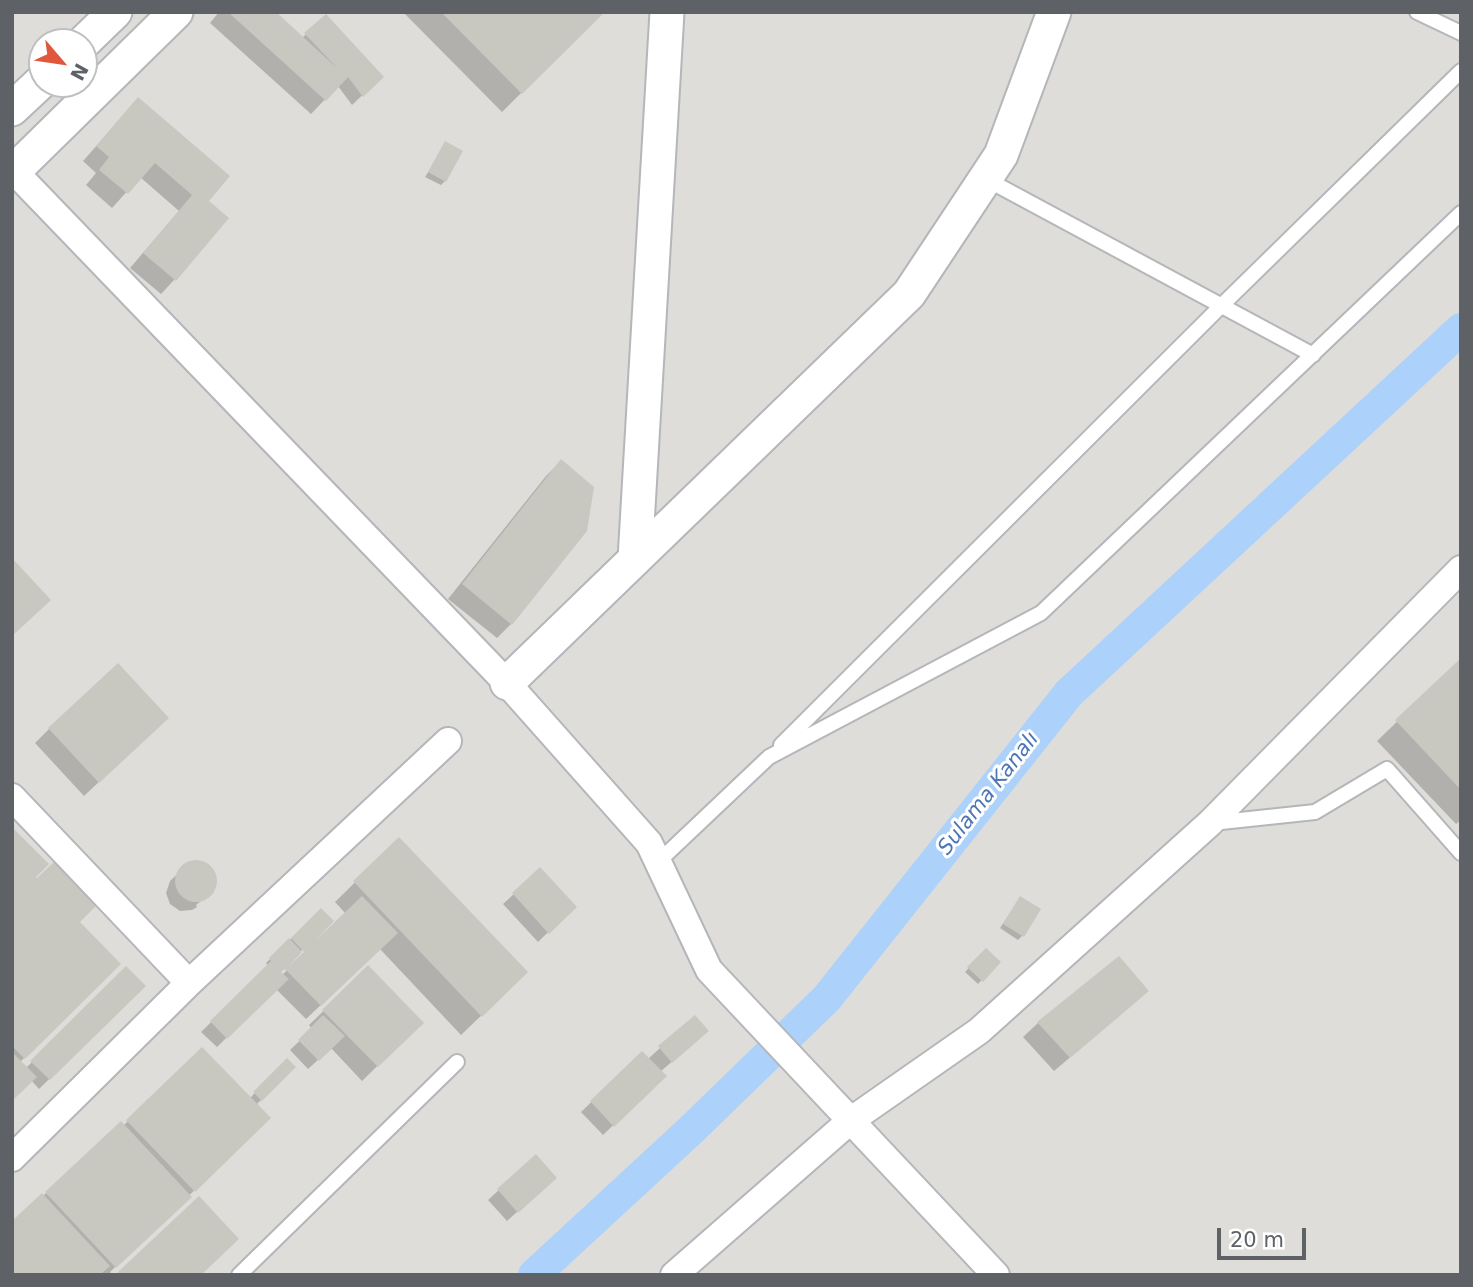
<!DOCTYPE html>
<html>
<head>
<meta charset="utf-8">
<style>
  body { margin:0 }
  #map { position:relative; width:1473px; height:1287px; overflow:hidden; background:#efeee7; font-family:"DejaVu Sans",sans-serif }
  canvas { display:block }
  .frame { position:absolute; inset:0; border:14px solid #5e6166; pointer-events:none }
  .north { position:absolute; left:28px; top:28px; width:70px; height:70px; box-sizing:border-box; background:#fff; border:2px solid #bfc0c2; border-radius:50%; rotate:119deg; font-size:19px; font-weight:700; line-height:28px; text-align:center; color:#5e6166 }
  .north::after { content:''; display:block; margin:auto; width:24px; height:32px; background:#df583d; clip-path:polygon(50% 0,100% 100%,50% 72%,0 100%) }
  .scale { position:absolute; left:1217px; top:1228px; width:89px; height:32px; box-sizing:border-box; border:4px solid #5e6166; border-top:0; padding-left:9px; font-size:21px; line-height:24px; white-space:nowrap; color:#5e6166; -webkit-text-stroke:5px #fff; paint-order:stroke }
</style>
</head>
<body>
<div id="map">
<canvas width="1473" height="1287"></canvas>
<div class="frame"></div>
<div class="north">N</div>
<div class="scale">20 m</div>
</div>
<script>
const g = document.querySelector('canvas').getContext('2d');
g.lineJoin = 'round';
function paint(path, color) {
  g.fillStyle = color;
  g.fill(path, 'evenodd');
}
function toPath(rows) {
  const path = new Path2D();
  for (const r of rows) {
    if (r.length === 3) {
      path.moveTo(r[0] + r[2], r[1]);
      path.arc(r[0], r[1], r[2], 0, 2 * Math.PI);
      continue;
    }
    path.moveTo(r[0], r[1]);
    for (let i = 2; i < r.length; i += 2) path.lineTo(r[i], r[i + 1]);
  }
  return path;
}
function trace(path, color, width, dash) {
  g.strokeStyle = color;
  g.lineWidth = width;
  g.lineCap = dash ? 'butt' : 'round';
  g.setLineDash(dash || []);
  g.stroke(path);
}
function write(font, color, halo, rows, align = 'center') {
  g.font = font + ' "DejaVu Sans",sans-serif';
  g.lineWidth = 6;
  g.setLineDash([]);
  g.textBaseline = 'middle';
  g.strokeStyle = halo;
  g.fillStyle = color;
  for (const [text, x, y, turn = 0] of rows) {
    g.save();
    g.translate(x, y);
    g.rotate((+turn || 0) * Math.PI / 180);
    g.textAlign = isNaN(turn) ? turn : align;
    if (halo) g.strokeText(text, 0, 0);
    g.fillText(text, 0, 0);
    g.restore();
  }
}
const industrial = toPath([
  [12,12,1461,12,1461,1275,12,1275],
  [42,42,84,42,84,84,42,84]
]);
const shadow = toPath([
  [219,12,273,12,302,38,325,16,372,86,352,105,338,86,311,114,210,23],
  [403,12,603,12,502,112],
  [138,99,206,201,175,279,161,294,130,268,179,211,140,177,112,208,86,185,96,173,83,161],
  [446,144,445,181,441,185,425,177],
  [561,461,511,624,497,638,448,599,546,476],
  [1461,660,1461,820,1456,824,1377,741],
  [49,729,152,732,84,796,35,743],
  [12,829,34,877,119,964,20,1062,26,1068,126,969,143,986,39,1089,31,1080,12,1099],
  [399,839,507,991,461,1035,380,949,306,1019,276,989,217,1047,201,1032,268,966,266,963,321,910,332,921,279,972,282,975,346,914,335,902],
  [190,862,202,862,212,869,216,880,213,892,206,899,206,897,196,905,197,907,192,910,180,911,170,904,166,893,170,881],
  [540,870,574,907,538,942,503,904],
  [1020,898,1022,936,1018,940,1000,928],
  [986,950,999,962,978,984,965,972],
  [1119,958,1132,1005,1054,1071,1023,1037,1038,1023],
  [368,968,421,1023,362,1081,331,1048,308,1069,290,1050,312,1029,309,1025],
  [694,1017,697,1040,660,1072,664,1076,603,1135,581,1112,642,1053,648,1059],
  [202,1049,250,1098,287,1060,294,1067,256,1105,269,1118,110,1272,112,1275,12,1275,43,1196,121,1124,123,1126],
  [536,1156,545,1187,507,1221,488,1200]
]);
const canal = toPath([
  [534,1275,691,1130,827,998,1069,693,1461,329]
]);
const building = toPath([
  [228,12,276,12,338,69,304,33,326,14,384,77,363,97,348,77,326,101],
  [441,12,605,12,522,94],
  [138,97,230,176,209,201,229,218,176,281,143,253,192,195,155,163,128,194,99,170,109,157,96,146],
  [445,141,463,151,446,182,428,172],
  [561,459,594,487,587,531,512,625,462,584],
  [12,558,51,600,12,636],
  [1461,658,1461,790,1395,720],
  [118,663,169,718,99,783,48,728],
  [12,827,49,864,36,877,37,878,55,861,98,904,80,922,121,964,25,1059,12,1046],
  [399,837,528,972,482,1017,353,881],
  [196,881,21],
  [540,867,577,907,549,934,512,893],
  [362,896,398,933,321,1006,285,969,281,972,289,979,227,1039,210,1021,271,961,269,958,289,938,302,952,288,967,304,952,291,938,321,908,334,921,316,940],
  [1020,896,1041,909,1024,937,1003,924],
  [986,948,1001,962,983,982,967,967],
  [1119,956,1149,991,1070,1058,1037,1022],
  [368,965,424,1023,378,1067,322,1010],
  [126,966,146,986,50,1080,30,1061],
  [323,1015,345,1036,319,1061,298,1040],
  [695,1015,709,1031,672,1063,658,1046],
  [202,1047,271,1118,195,1192,126,1120],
  [642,1051,667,1076,614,1127,590,1101],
  [12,1052,37,1077,12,1101],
  [287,1058,296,1067,262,1101,253,1092],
  [121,1121,192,1197,116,1268,45,1192],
  [536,1154,557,1178,518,1213,497,1189],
  [42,1193,110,1266,100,1275,12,1275,12,1221],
  [199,1196,239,1239,201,1275,120,1275,118,1272]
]);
const service = toPath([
  [1417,12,1461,33],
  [986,179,1313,355],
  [781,745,1221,306,1461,71],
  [1212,823,1315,812,1387,769,1461,853],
  [658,862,769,757,1041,613,1461,213],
  [239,1275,457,1062]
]);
const minor = toPath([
  [12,169,507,683,649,843,709,970,996,1275],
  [12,797,189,983],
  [12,1158,189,983,448,741],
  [674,1275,850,1121,979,1031,1210,823,1461,569]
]);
const tertiary = toPath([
  [84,42,115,12],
  [12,109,42,81],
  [12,173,176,12],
  [635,559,667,12],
  [507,683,909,294,1001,155,1054,12]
]);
const waterNames = [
  ["Sulama Kanalı",989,794,-52]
];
paint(industrial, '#deddd9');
paint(shadow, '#0003');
trace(canal, '#acd1fa', 32);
paint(building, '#c8c8c1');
trace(service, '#b4b6ba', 18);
trace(minor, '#b4b6ba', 30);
trace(tertiary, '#b4b6ba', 37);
trace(service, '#fff', 14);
trace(minor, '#fff', 26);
trace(tertiary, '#fff', 33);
write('italic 21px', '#4c76b4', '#fff', waterNames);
</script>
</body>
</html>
